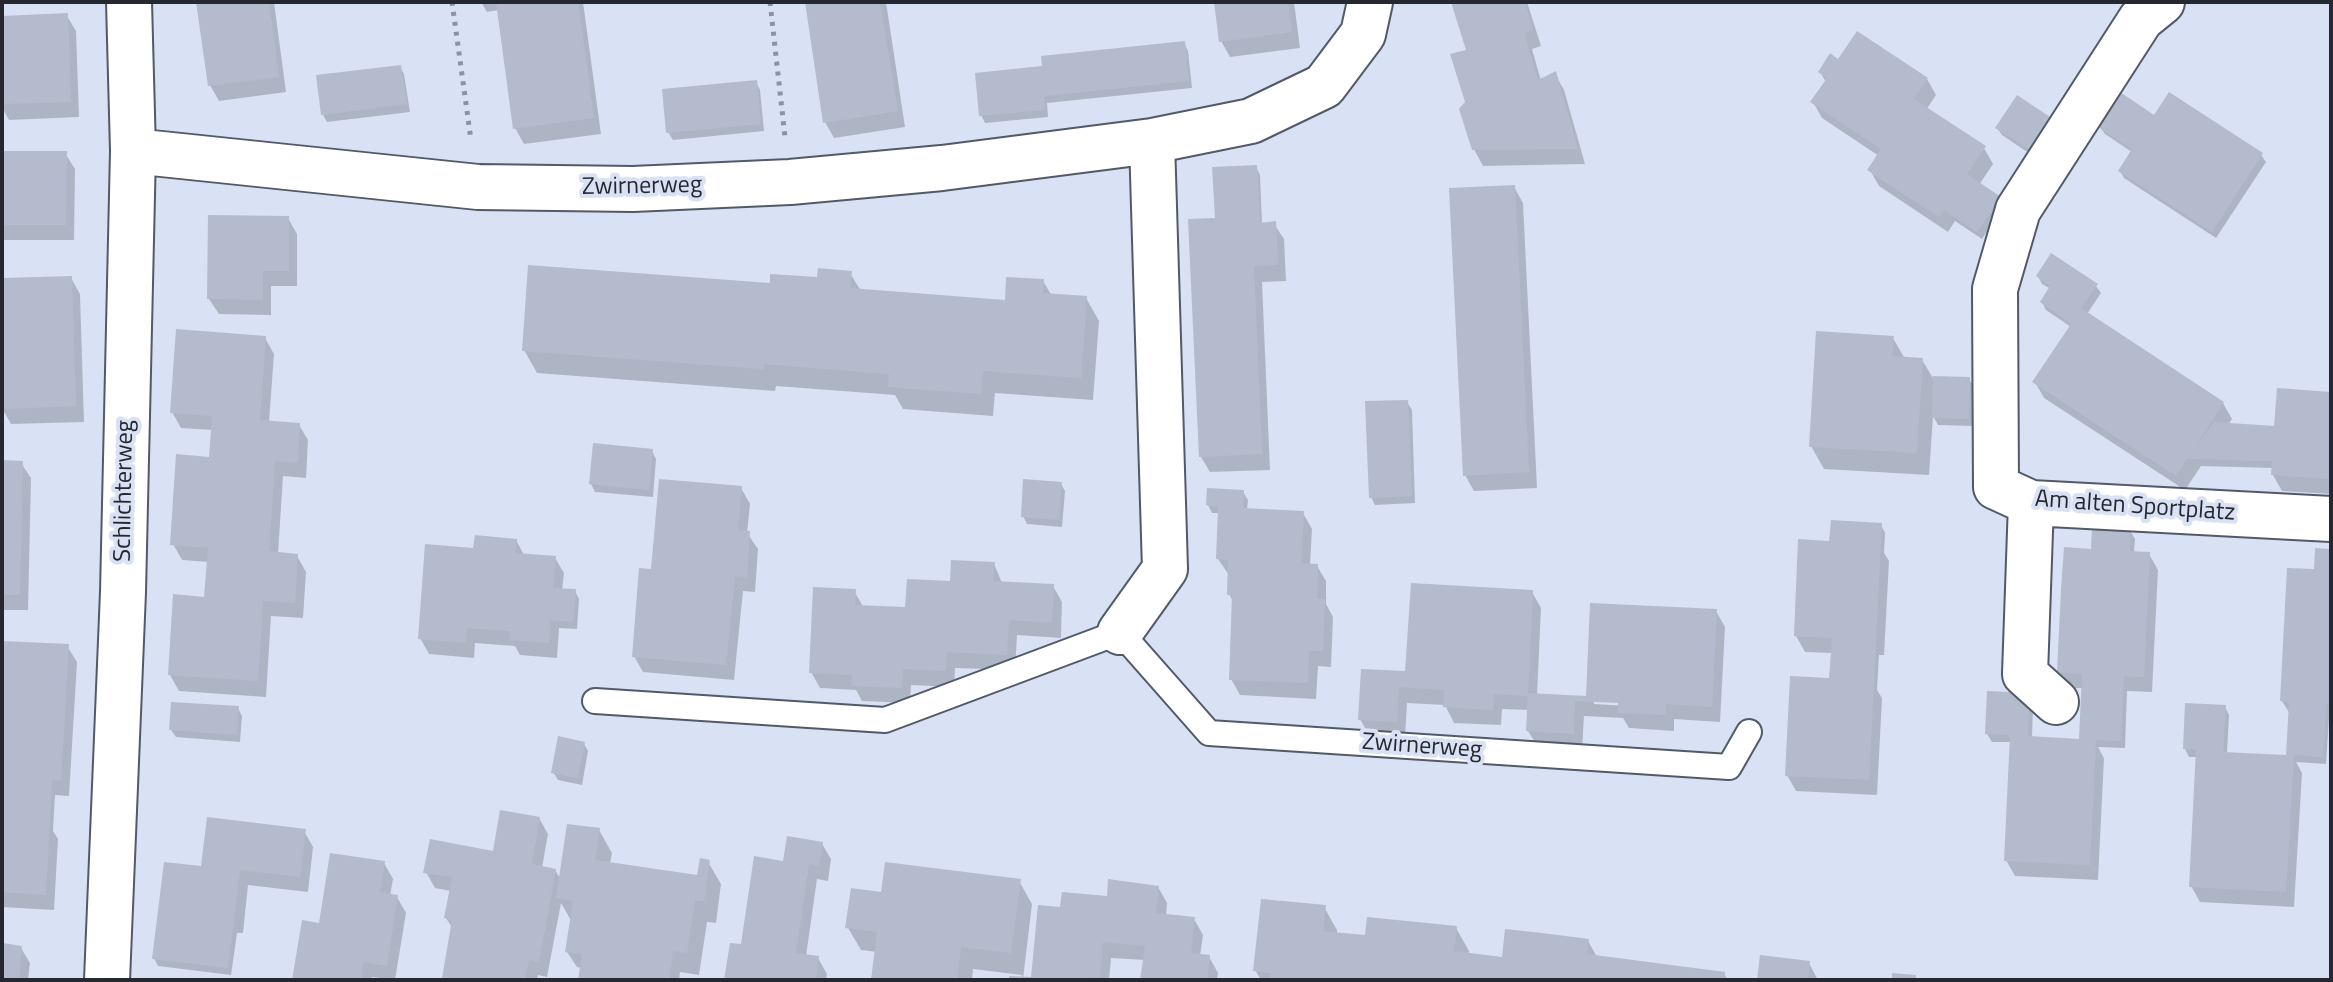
<!DOCTYPE html>
<html>
<head>
<meta charset="utf-8">
<style>
  body { margin:0 }
  #map { position:relative; width:2333px; height:982px; overflow:hidden; background:#d9e2f5; font-family:"Titillium Web",sans-serif }
  canvas { display:block }
  .frame { position:absolute; inset:0; border:4px solid #25282f; pointer-events:none }
</style>
</head>
<body>
<div id="map">
<canvas width="2333" height="982"></canvas>
<div class="frame"></div>
</div>
<script>
const g = document.querySelector('canvas').getContext('2d');
g.lineJoin = 'round';
function paint(path, color) {
  g.fillStyle = color;
  g.fill(path, 'evenodd');
}
function toPath(rows) {
  const path = new Path2D();
  for (const r of rows) {
    path.moveTo(r[0], r[1]);
    for (let i = 2; i < r.length; i += 2) path.lineTo(r[i], r[i + 1]);
  }
  return path;
}
function trace(path, color, width, dash) {
  g.strokeStyle = color;
  g.lineWidth = width;
  g.lineCap = dash ? 'butt' : 'round';
  g.setLineDash(dash || []);
  g.stroke(path);
}
function write(font, color, halo, rows, align = 'center') {
  g.font = font + ' "Titillium Web",sans-serif';
  g.lineWidth = 8;
  g.setLineDash([]);
  g.textBaseline = 'middle';
  g.strokeStyle = halo;
  g.fillStyle = color;
  for (const [text, x, y, turn = 0] of rows) {
    g.save();
    g.translate(x, y);
    g.rotate((+turn || 0) * Math.PI / 180);
    g.textAlign = isNaN(turn) ? turn : align;
    if (halo) g.strokeText(text, 0, 0);
    g.fillText(text, 0, 0);
    g.restore();
  }
}
const shadow = toPath([
  [199,2,274,2,286,92,219,101,210,85],
  [481,2,583,2,601,134,524,144,515,128,499,10,487,12],
  [807,2,886,2,905,127,834,138,825,122],
  [1216,2,1294,2,1300,48,1230,57,1221,41],
  [1453,2,1527,2,1541,46,1532,49,1541,81,1555,74,1564,90,1585,164,1483,166,1474,149,1467,102,1468,51],
  [67,16,76,31,79,117,9,120,2,107,2,18],
  [1184,43,1188,51,1192,88,1047,103,1048,117,985,123,981,115,1044,68],
  [1839,62,1927,79,1936,95,1926,110,1984,148,1993,164,1979,185,2004,206,1982,239,1955,221,1948,232,1879,186,1870,170,1879,156,1822,118,1813,102,1826,82,1820,72],
  [400,67,404,74,410,112,327,122,323,115],
  [756,82,760,90,764,131,673,140,668,132],
  [2155,117,2261,155,2266,162,2216,238,2124,178,2120,171,2132,152,2105,134,2100,127],
  [1997,128,2056,128,2036,158,2002,135],
  [2,153,65,153,75,169,74,240,2,240],
  [1256,167,1260,175,1262,224,1274,224,1284,239,1286,281,1262,282,1270,470,1210,472,1201,457,1217,220],
  [1514,187,1523,203,1537,488,1474,491,1465,475],
  [288,218,297,234,297,286,271,286,271,315,219,314,209,299],
  [850,273,861,291,1007,302,1043,281,1052,296,1086,298,1099,321,1093,400,995,393,993,416,903,409,895,395,776,386,775,391,537,373,524,350,772,285],
  [2038,276,2096,286,2101,293,2087,314,2223,403,2232,419,2228,425,2273,428,2331,394,2331,494,2282,491,2273,475,2273,468,2201,466,2185,490,2044,398,2035,382,2071,327,2046,310,2042,302,2051,289,2042,284],
  [71,278,80,294,84,422,11,424,2,408,2,280],
  [265,338,274,354,269,422,299,425,308,440,306,478,283,476,278,554,297,556,306,572,303,618,271,616,266,697,179,691,170,675,206,599,209,562,182,560,173,544,211,459,213,430,181,428,172,412],
  [1893,338,1905,359,1922,360,1933,378,1969,379,1974,387,1973,426,1938,425,1933,416,1929,475,1824,469,1811,446],
  [1407,402,1412,410,1415,503,1375,505,1371,497],
  [652,451,656,459,653,497,595,492,591,484],
  [2,462,21,463,31,478,28,610,2,610],
  [1061,484,1065,491,1062,527,1027,524,1023,516],
  [741,488,750,504,747,533,758,549,755,592,743,591,734,680,643,672,634,656,653,571],
  [1243,492,1248,500,1247,511,1303,513,1312,529,1310,565,1317,566,1326,581,1326,604,1333,617,1331,667,1318,666,1316,699,1240,695,1231,679,1234,603,1229,594,1229,575,1218,559,1219,513,1212,513,1208,505],
  [1881,525,1885,533,1884,553,1889,561,1884,655,1879,655,1877,690,1882,698,1877,795,1796,791,1787,775,1833,681,1833,653,1805,652,1796,636,1831,543],
  [2130,531,2135,539,2134,553,2149,554,2158,570,2152,692,2127,691,2125,748,2098,747,2104,758,2098,880,2015,876,2006,860,2012,742,1992,742,1987,734,2033,703,2032,738,2081,741,2084,688,2069,688,2059,672,2094,551],
  [516,540,524,555,555,558,564,573,562,590,575,591,579,599,577,629,559,628,557,658,520,655,515,646,475,643,474,658,429,654,420,638,475,550],
  [2331,551,2331,718,2329,718,2326,764,2296,762,2302,773,2294,907,2200,902,2191,886,2198,757,2189,757,2185,749,2225,707,2229,715,2227,753,2288,757,2290,714,2282,701,2316,571],
  [994,564,1002,583,1053,586,1062,602,1061,638,1017,635,1015,670,955,668,954,687,911,685,910,703,862,701,856,690,820,688,811,672,854,591,864,608,907,609,952,583],
  [1532,592,1541,608,1537,696,1588,698,1716,611,1725,627,1720,722,1674,719,1674,731,1629,728,1623,718,1584,716,1582,750,1538,747,1528,731,1529,710,1502,709,1501,725,1454,723,1445,705,1407,703,1405,737,1369,735,1360,719,1407,673],
  [1594,700,1628,702,1628,706,1594,704],
  [2,643,67,646,77,662,69,796,55,795,53,831,58,839,54,910,2,907],
  [238,708,242,716,240,742,176,737,171,730],
  [584,744,588,751,582,785,558,780,553,772],
  [539,818,548,834,542,868,555,870,561,880,599,830,612,853,610,864,699,878,708,862,721,884,716,923,707,922,699,975,680,972,679,980,580,980,582,968,577,967,567,952,572,922,561,903,547,977,538,975,537,980,445,980,453,929,446,918,451,891,435,888,426,872,494,853],
  [304,831,313,847,308,892,248,885,243,933,237,933,231,975,158,966,154,958,203,868],
  [822,844,831,859,828,881,817,879,806,956,818,958,827,974,826,980,726,980,785,863],
  [384,863,393,879,390,896,397,897,406,913,395,980,372,977,371,980,294,980,324,926],
  [1019,881,1032,904,1023,979,1035,980,1062,909,1158,887,1167,903,1166,916,1194,919,1203,935,1200,956,1209,957,1218,973,1217,980,1142,980,1145,960,1111,958,1109,980,1011,980,1021,979,1022,975,973,969,972,980,873,980,877,952,861,950,848,928,882,894],
  [1324,907,1337,930,1337,934,1366,938,1456,928,1469,951,1468,955,1504,959,1588,941,1597,957,1724,974,1728,980,1261,980,1255,970],
  [2,945,21,948,30,963,28,980,2,980],
  [1809,963,1818,980,1759,980]
]);
const building = toPath([
  [196,2,269,2,279,77,208,86],
  [496,2,578,2,594,118,513,129],
  [805,2,880,2,898,111,823,123],
  [1214,2,1288,2,1292,32,1219,42],
  [1451,2,1525,2,1533,30,1524,33,1538,80,1556,71,1578,149,1472,150,1459,109,1465,102,1450,54,1466,50],
  [68,13,71,102,2,104,2,16],
  [1857,31,1928,78,1914,99,1986,146,1967,174,2001,197,1977,232,1944,210,1939,217,1867,170,1881,149,1810,102,1827,78,1818,72,1830,53,1838,59],
  [1185,41,1189,81,1044,96,1045,110,979,116,975,73,1042,66,1041,56],
  [401,65,407,104,321,115,316,75],
  [757,80,761,124,666,133,662,89],
  [2120,92,2154,115,2169,92,2263,153,2212,232,2118,171,2132,149,2098,127],
  [2017,95,2053,119,2032,151,1995,128],
  [2,151,67,151,66,225,2,225],
  [1257,165,1260,223,1276,221,1278,265,1254,266,1262,454,1199,457,1188,219,1215,218,1212,167],
  [1515,185,1529,472,1463,476,1449,188],
  [208,215,289,216,289,271,263,271,263,300,207,299],
  [2051,253,2098,284,2081,308,2224,402,2194,449,2214,422,2274,426,2277,388,2331,392,2331,479,2271,475,2272,461,2187,459,2176,476,2032,382,2071,324,2040,302,2050,286,2036,276],
  [528,265,770,283,770,274,817,277,818,268,852,271,850,288,1005,300,1006,277,1044,279,1043,293,1087,296,1081,378,983,371,981,394,888,387,889,374,764,364,763,369,522,351],
  [72,276,76,406,2,409,2,278],
  [176,329,266,336,260,420,300,423,298,463,275,461,269,551,298,554,295,603,263,601,258,681,168,675,173,594,204,597,208,548,170,545,176,454,209,457,212,416,170,413],
  [1816,331,1894,336,1892,356,1923,358,1917,453,1809,447],
  [1933,376,1970,377,1969,419,1932,418],
  [1408,400,1412,496,1369,498,1365,401],
  [593,443,653,449,649,490,589,484],
  [2,460,23,461,20,595,2,595],
  [659,479,742,486,738,530,750,531,747,577,735,576,726,665,632,657,639,568,651,569],
  [1023,479,1062,482,1059,520,1021,517],
  [1207,488,1244,490,1243,508,1304,511,1301,563,1318,564,1317,599,1325,599,1323,651,1309,651,1308,683,1229,680,1232,595,1227,595,1228,560,1216,559,1218,507,1206,505],
  [1831,520,1882,523,1869,780,1785,776,1790,676,1829,678,1832,638,1794,636,1798,539,1829,541],
  [2092,527,2131,529,2130,551,2150,552,2144,677,2124,676,2121,741,2096,740,2090,865,2004,861,2010,735,1985,734,1987,691,2030,693,2028,736,2079,739,2082,674,2057,672,2061,589,2064,547,2091,549],
  [475,535,517,539,516,553,556,556,553,588,576,589,573,622,550,620,549,643,509,640,510,631,467,628,466,643,418,639,425,544,473,548],
  [2315,548,2331,549,2331,704,2326,704,2323,757,2294,755,2286,892,2189,887,2196,749,2183,749,2185,703,2226,705,2223,752,2286,755,2289,702,2280,701,2287,568,2314,569],
  [951,560,995,562,993,581,1054,584,1052,623,1009,620,1007,655,947,652,946,671,903,669,902,688,851,686,852,675,809,673,813,587,856,589,855,605,905,607,907,579,950,581],
  [1411,583,1533,590,1528,696,1494,694,1493,710,1443,707,1444,690,1399,687,1397,722,1358,720,1361,669,1405,671],
  [1590,603,1717,609,1712,707,1666,704,1666,715,1618,713,1618,703,1575,701,1574,734,1526,731,1528,693,1586,696],
  [2,641,69,644,61,781,52,780,46,895,2,892],
  [171,702,239,706,237,735,169,730],
  [558,736,585,742,578,778,551,773],
  [500,810,540,817,532,864,556,869,539,962,529,960,525,980,442,978,452,920,444,918,452,877,423,873,430,839,493,851],
  [207,817,306,829,300,877,240,870,228,968,152,959,164,862,201,866],
  [567,824,600,828,595,860,697,875,700,858,710,860,704,901,695,900,687,953,673,951,669,980,578,980,582,954,565,952,573,901,556,898],
  [787,836,823,842,819,866,809,864,796,953,819,956,816,980,724,980,730,943,741,944,754,856,783,861],
  [330,853,385,861,380,892,398,895,387,966,363,962,361,980,292,980,302,920,319,923],
  [885,862,1021,879,1011,953,961,947,957,980,871,980,877,932,845,928,851,888,881,892],
  [1108,879,1159,886,1156,913,1195,917,1191,953,1210,955,1207,980,1140,980,1145,946,1103,942,1100,977,1087,977,1087,980,1009,980,1009,976,1031,977,1038,905,1060,907,1062,892,1107,896],
  [1261,899,1326,905,1323,931,1365,935,1367,917,1457,926,1454,951,1502,957,1505,929,1542,933,1589,939,1587,954,1725,972,1725,980,1270,980,1271,973,1253,971],
  [2,943,22,946,19,980,2,980],
  [1760,955,1810,961,1808,980,1757,980],
  [1892,973,1916,975,1916,980,1892,980]
]);
const path = toPath([
  [452,2,471,140],
  [770,2,785,137]
]);
const service = toPath([
  [595,701,885,720,1120,632,1209,733,1729,767,1749,732]
]);
const minor = toPath([
  [2162,2,2141,19,2018,210,1995,289,1996,487,2031,503,2331,519],
  [133,151,478,187,633,189,790,182,942,168,1152,141,1251,121,1324,86,1363,34,1370,2],
  [2031,503,2025,674,2056,702],
  [1120,632,1165,569,1152,141],
  [107,980,123,592,133,151,129,2]
]);
const streetNames = [
  ["Zwirnerweg",642,187,-1],
  ["Schlichterweg",125,491,-89],
  ["Am alten Sportplatz",2135,507,4],
  ["Zwirnerweg",1422,747,4]
];
paint(shadow, '#0003');
paint(building, '#b3bbcd');
trace(service, '#525968', 28);
trace(minor, '#525968', 48);
trace(path, '#8b92a0', 5, [4, 6]);
trace(service, '#fff', 24);
trace(minor, '#fff', 44);
write('24px', '#25282f', '#d9e2f5', streetNames);
</script>
</body>
</html>
